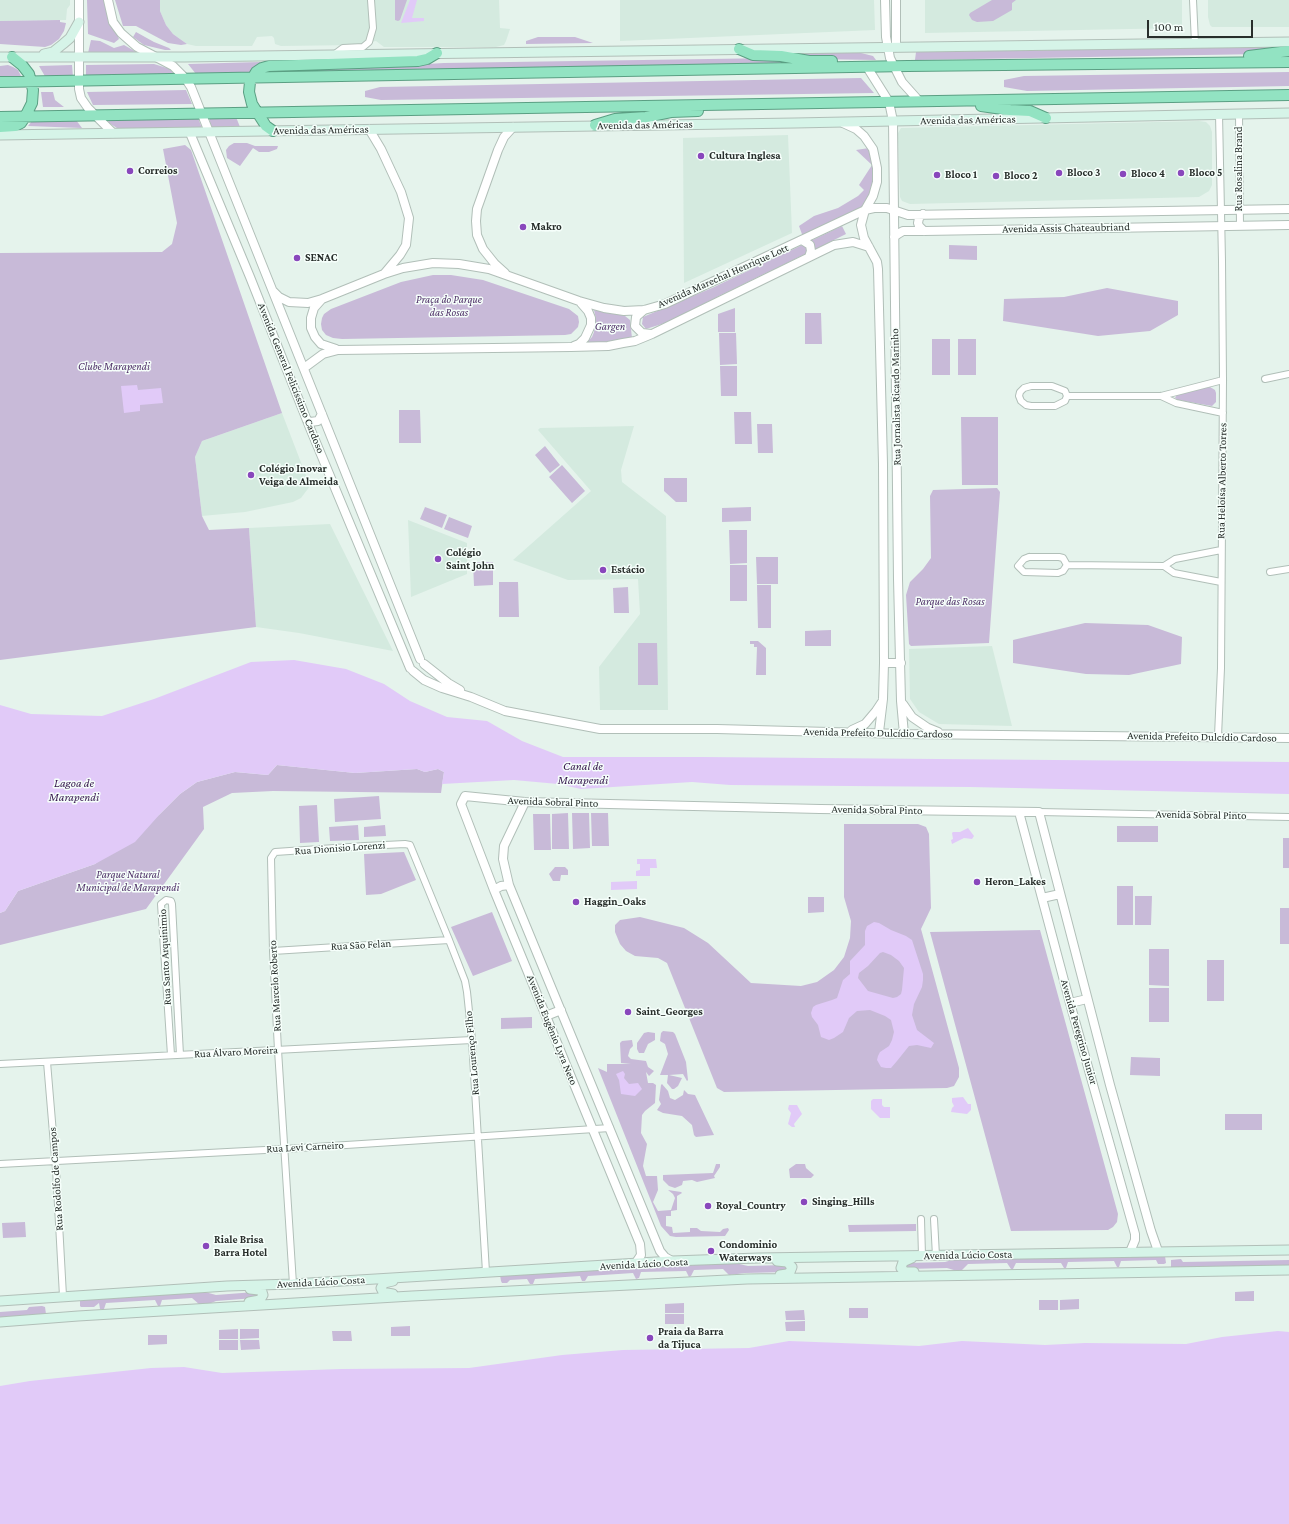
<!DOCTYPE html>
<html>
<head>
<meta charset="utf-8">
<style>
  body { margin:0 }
  #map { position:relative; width:1289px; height:1524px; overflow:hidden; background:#e5f3ec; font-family:"Crimson Pro",serif }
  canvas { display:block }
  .scale { position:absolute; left:1147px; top:20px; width:106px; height:18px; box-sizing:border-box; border:2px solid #282e2b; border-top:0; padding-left:5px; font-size:12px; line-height:14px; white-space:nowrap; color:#282e2b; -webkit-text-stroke:3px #f6fffb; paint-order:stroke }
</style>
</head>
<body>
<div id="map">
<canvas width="1289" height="1524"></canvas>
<div class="scale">100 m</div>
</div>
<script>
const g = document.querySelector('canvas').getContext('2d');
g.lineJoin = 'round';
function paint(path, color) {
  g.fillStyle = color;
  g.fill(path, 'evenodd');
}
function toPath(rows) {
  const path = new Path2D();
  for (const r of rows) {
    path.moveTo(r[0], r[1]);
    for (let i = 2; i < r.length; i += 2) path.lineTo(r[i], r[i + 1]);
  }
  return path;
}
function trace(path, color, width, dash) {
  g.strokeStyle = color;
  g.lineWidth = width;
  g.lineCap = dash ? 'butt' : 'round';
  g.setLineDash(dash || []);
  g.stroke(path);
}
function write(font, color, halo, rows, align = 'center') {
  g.font = font + ' "Crimson Pro",serif';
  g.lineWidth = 3;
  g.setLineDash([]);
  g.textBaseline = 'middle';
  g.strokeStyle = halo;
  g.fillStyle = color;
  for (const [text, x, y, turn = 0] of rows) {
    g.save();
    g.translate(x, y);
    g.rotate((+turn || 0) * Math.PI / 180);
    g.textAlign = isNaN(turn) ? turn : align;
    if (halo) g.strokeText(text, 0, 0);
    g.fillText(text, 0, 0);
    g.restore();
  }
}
const built = toPath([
  [0,0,70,0,70,5,67,9,66,20,0,21],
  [160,0,499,0,500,28,510,29,506,41,504,45,496,47,384,47,376,41,356,45,281,46,275,44,274,38,272,36,257,37,252,46,196,46,187,44,173,34,166,25,160,11],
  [620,0,874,0,875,30,620,41],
  [925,0,1182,0,1182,28,925,33],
  [1208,0,1289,0,1289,27,1212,27,1210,25,1208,17],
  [1199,121,1206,122,1210,126,1212,132,1212,185,1209,191,1199,197,910,204,902,201,900,197,898,139,898,133,901,128],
  [788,135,792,233,684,283,683,138],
  [282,413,310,486,301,498,293,502,245,512,202,516,195,457,202,441],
  [634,426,621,470,622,482,666,516,668,710,600,710,599,667,640,614,638,579,568,580,513,560,591,491,538,430,540,428],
  [408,520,467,543,467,574,411,597],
  [330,524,393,651,299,633,256,627,249,528],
  [992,646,1012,726,939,724,919,712,910,699,909,649]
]);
const green = toPath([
  [87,0,104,0,105,6,119,39,114,43,88,34],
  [115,0,160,0,160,11,166,25,173,34,187,44,181,45,168,43,136,26,123,26],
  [395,0,407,0,400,20,398,21,395,20],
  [992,0,1016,0,1012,3,1012,10,993,21,977,22,972,20,969,15,970,13],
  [60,20,60,22,66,23,64,31,59,39,51,45,45,47,0,44,0,21],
  [136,32,154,42,169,48,171,50,165,50,144,45,133,37],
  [538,37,575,37,593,43,526,44,526,41],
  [91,40,100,41,114,48,124,45,138,53,88,53],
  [1263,47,1285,49,1262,54,915,60,916,52],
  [799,53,861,53,873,56,876,60,812,59,798,56],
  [775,58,795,62,792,65,265,72,273,70,376,67,444,63],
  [261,62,249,74,196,74,188,64],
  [154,64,170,69,175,75,86,77,86,65],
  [8,65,13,67,18,70,22,78,0,78,0,66],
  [72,65,73,77,46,78,39,66],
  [1289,72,1289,86,1027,91,1004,87,1004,80,1024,76],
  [861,78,874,93,381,100,365,97,365,91,380,87],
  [186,90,192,104,93,105,87,92],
  [41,92,53,92,55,100,64,107,43,107],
  [236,117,240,127,210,128,210,118],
  [198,118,202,128,117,128,109,123,108,120],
  [76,120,82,128,28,126,32,121],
  [234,143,247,143,255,146,278,146,277,149,269,152,259,152,253,148,240,166,227,158,226,150,229,146],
  [185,145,191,150,282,413,202,441,195,457,202,516,209,530,249,528,256,627,0,660,0,253,162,252,172,244,177,223,163,149],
  [869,148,874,160,874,181,871,194,863,206,803,237,799,226,814,216,838,208,858,196,864,190,859,185,872,165,856,150],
  [842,226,846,234,832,241,719,296,694,311,665,323,646,329,642,324,643,317,712,288],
  [949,245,977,246,977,260,949,259],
  [433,275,451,275,483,280,569,309,578,316,579,322,578,327,571,334,565,335,342,339,333,338,326,335,322,330,321,324,322,318,324,314,331,309,401,282],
  [1107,288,1178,301,1178,315,1150,331,1098,336,1003,321,1004,299,1064,297],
  [735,308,735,332,718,332,718,314],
  [594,310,604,312,620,312,630,320,632,338,608,342,585,344,592,337,594,332,596,319],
  [805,313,821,313,822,344,805,344],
  [719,333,736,333,737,364,720,365],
  [932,339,950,339,950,375,932,375],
  [958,339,976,339,976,375,958,375],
  [720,366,737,366,737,396,721,396],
  [1210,387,1215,390,1216,393,1216,402,1212,406,1178,400,1175,398,1178,393],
  [399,410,420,410,421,443,399,443],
  [734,412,751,412,752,444,735,444],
  [961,417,998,417,998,485,962,485],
  [757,424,772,424,773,453,758,453],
  [545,446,560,465,550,473,535,455],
  [562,465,585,491,572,503,549,477],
  [664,478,687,478,687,502,676,502,664,491],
  [997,488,1000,492,989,643,911,646,909,644,906,595,910,582,923,569,931,558,930,496,933,490],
  [425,507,447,515,442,528,420,519],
  [751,507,751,521,722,522,722,508],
  [449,517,472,526,468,538,444,529],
  [729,530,747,530,747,563,730,564],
  [756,557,778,557,778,584,757,584],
  [473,562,493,562,493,585,474,586],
  [730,565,747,565,747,601,730,601],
  [499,582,518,582,519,617,499,617],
  [757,585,771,585,771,628,758,628],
  [628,587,629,613,614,613,613,588],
  [1085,623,1148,625,1182,637,1181,664,1129,675,1086,674,1013,663,1013,640],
  [831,630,831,646,805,646,805,631],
  [750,641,758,641,766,648,766,675,756,675,757,647,754,647,754,644,750,644],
  [638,643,657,643,658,685,638,685],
  [277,765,355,773,417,769,425,772,438,769,444,772,441,793,273,791,232,793,203,807,204,829,146,909,0,945,0,913,5,911,18,891,95,864,160,814,180,794,197,782,235,772,268,775],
  [379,796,381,819,335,822,334,799],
  [317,805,319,842,300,843,299,806],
  [568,813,569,849,552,849,552,814],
  [572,813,589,813,590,848,573,849],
  [591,813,608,813,609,846,592,846],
  [533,814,550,814,551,850,534,850],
  [844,824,918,824,926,827,929,834,931,908,921,929,959,1068,959,1077,954,1086,947,1088,724,1092,717,1088,667,963,658,958,635,956,626,951,620,944,615,932,615,925,620,920,640,917,684,928,708,943,751,983,801,986,817,982,834,970,844,957,850,938,851,921,844,897],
  [358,825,359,840,330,841,329,827],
  [385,825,386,836,364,837,364,827],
  [1117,826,1158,826,1158,842,1117,842],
  [1283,838,1289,838,1289,868,1283,868],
  [404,852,416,880,381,894,366,895,364,854],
  [555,867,565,867,568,870,568,875,561,875,560,881,553,881,549,874],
  [1117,886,1133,886,1133,925,1117,925],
  [1135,896,1152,896,1151,925,1135,925],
  [808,897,824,897,824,912,808,913],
  [1280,908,1289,908,1289,944,1280,944],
  [492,912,512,961,473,976,451,927],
  [1040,930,1118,1214,1117,1222,1113,1227,1108,1230,1011,1231,930,932],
  [1149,949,1169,949,1169,986,1149,985],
  [1207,960,1224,960,1224,1001,1207,1001],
  [1149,988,1169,988,1169,1022,1149,1022],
  [532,1017,532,1028,501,1029,501,1018],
  [663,1031,673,1032,675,1034,686,1062,688,1080,687,1081,683,1074,669,1075,682,1078,678,1086,674,1089,672,1089,667,1083,668,1075,660,1075,668,1054,665,1044,660,1041,661,1033],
  [648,1032,655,1033,655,1040,648,1044,644,1053,639,1053,637,1049,637,1043,644,1033],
  [632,1040,633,1046,630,1049,628,1056,631,1059,646,1061,648,1067,654,1071,649,1076,646,1072,648,1083,653,1083,656,1085,655,1103,645,1111,642,1115,641,1133,647,1144,643,1166,646,1176,657,1176,658,1190,653,1202,658,1211,671,1210,675,1198,673,1194,668,1190,681,1192,682,1193,677,1196,677,1210,671,1211,671,1216,666,1216,666,1226,672,1227,673,1233,690,1232,690,1228,697,1228,701,1231,720,1232,723,1229,728,1228,729,1230,725,1236,676,1237,670,1236,661,1226,598,1068,607,1072,607,1064,631,1064,621,1063,620,1043,622,1041],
  [1131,1057,1160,1058,1160,1076,1130,1075],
  [662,1084,668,1091,670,1098,675,1100,683,1095,684,1090,688,1094,695,1095,714,1135,696,1137,694,1135,692,1125,682,1116,663,1113,657,1110,661,1104,659,1100,661,1085],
  [1225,1114,1262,1114,1262,1130,1225,1130],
  [716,1164,720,1164,720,1167,714,1176,715,1178,697,1182,692,1180,683,1181,682,1185,675,1188,669,1186,663,1180,663,1175,713,1173],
  [796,1164,805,1164,806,1168,814,1175,811,1178,790,1178,789,1169],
  [25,1222,26,1237,3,1238,2,1223],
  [916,1224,916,1231,849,1232,848,1225],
  [1165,1256,1166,1263,1164,1264,1158,1264,1156,1260,1121,1261,1119,1267,1117,1267,1114,1261,1068,1262,1066,1268,1064,1268,1061,1263,1016,1263,1013,1269,1011,1269,1007,1263,968,1264,961,1271,957,1271,947,1268,907,1269,905,1264,907,1263,945,1262,955,1259],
  [1181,1259,1183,1262,1289,1260,1289,1266,1171,1268,1171,1260],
  [735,1263,748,1266,785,1265,788,1267,785,1272,745,1273,729,1275,723,1269,694,1270,691,1276,689,1277,686,1271,641,1272,639,1278,636,1279,633,1273,588,1276,585,1281,582,1281,580,1276,535,1279,533,1284,530,1284,527,1279,510,1280,507,1283,502,1283,501,1281,500,1275],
  [1254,1291,1254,1301,1235,1301,1235,1292],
  [205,1292,216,1295,255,1292,257,1296,255,1298,216,1301,206,1305,200,1305,192,1298,162,1300,160,1306,158,1306,155,1300,106,1303,104,1309,100,1309,99,1303,94,1307,81,1307,80,1306,80,1299],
  [1079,1299,1079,1309,1060,1310,1060,1300],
  [1039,1300,1058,1300,1058,1310,1039,1310],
  [684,1303,684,1313,665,1313,665,1304],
  [42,1306,45,1307,46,1314,0,1318,0,1312,27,1310,29,1307],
  [849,1308,868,1308,868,1318,849,1318],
  [804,1310,805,1320,786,1320,785,1311],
  [665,1314,684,1314,684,1324,665,1324],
  [805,1321,805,1331,786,1331,785,1322],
  [410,1326,410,1336,391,1336,391,1327],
  [238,1329,238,1339,219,1339,219,1330],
  [240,1329,259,1329,259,1338,240,1339],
  [332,1331,351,1331,352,1341,333,1341],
  [148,1335,167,1335,167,1344,148,1345],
  [219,1340,238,1340,238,1350,219,1350],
  [240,1340,259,1340,260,1349,241,1350]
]);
const water = toPath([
  [410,0,417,0,412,18,424,18,424,21,401,23],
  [137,385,138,390,161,388,163,403,140,405,140,411,124,413,121,386],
  [294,660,346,669,384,684,410,701,447,717,487,721,522,741,563,757,702,757,1289,762,1289,794,970,787,730,785,692,782,581,789,558,784,514,780,442,784,444,772,438,769,425,772,417,769,355,773,277,765,268,775,235,772,197,782,180,794,160,814,135,842,95,864,18,891,5,911,0,913,0,705,31,714,102,716,154,699,251,662],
  [968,828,974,836,972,839,964,838,952,844,951,840,953,839,952,833,953,832,960,832],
  [637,859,656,859,657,868,650,868,650,876,636,876,636,871,640,870,640,864,637,864],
  [637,881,637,889,611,890,611,882],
  [874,922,879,923,891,930,906,936,912,940,923,974,923,980,922,987,914,1004,912,1015,917,1030,934,1043,931,1048,917,1045,909,1046,897,1061,891,1068,886,1068,881,1067,877,1060,878,1056,880,1052,889,1046,892,1040,894,1032,891,1020,885,1016,870,1010,857,1011,849,1018,843,1032,834,1038,829,1040,821,1037,818,1025,812,1017,811,1013,813,1007,816,1005,832,1000,837,998,843,980,850,974,850,961,865,945,865,931,867,926],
  [883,952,891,955,899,961,904,968,902,990,901,994,897,997,893,998,868,991,858,978,859,973,868,966,880,953],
  [623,1071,625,1074,624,1078,629,1084,638,1083,642,1089,635,1096,621,1094,619,1080,616,1074],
  [963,1097,968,1104,971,1104,971,1110,967,1114,951,1112,952,1108,954,1106,952,1102,952,1098],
  [873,1099,882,1099,882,1105,884,1107,890,1107,890,1118,880,1118,871,1109,871,1101],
  [789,1105,797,1105,802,1114,794,1124,795,1127,792,1127,788,1124,791,1113,788,1109],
  [1278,1331,1289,1332,1289,1524,0,1524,0,1386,30,1381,151,1368,184,1367,222,1373,342,1369,469,1368,562,1355,623,1350,749,1348,789,1341,919,1346,962,1341,1045,1345,1085,1343,1186,1344,1222,1337]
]);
const minor = toPath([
  [1193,0,1195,43],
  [335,54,343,48,363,47,369,42,373,28,371,0],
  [1239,113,1240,226],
  [1265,379,1289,374],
  [1031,386,1052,386,1065,391,1067,396,1065,401,1055,406,1031,406,1026,405,1021,401,1019,396,1020,392,1024,388,1031,386],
  [1067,396,1161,396,1223,380],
  [1161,396,1176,403,1223,413],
  [1029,557,1059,557,1063,558,1067,565,1063,571,1058,573,1024,572,1018,566,1024,559,1029,557],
  [1067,565,1164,566,1174,573,1221,582],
  [1164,566,1175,559,1221,550],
  [1270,572,1289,569],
  [1218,736,1221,668,1223,380,1222,261,1219,114],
  [1039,812,1289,817],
  [273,951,449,940],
  [171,1055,161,904,166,900,171,901,172,904,180,1055],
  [47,1062,56,1169,63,1296],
  [0,1064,472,1040],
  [0,1164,284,1149,610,1128],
  [921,1219,922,1256],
  [934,1219,936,1256],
  [293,1284,278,1050,273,951,271,858,275,852,365,846,405,844,410,845,449,940,465,981,467,992,472,1040,486,1272]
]);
const tertiary = toPath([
  [79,0,79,89,81,98,88,108,113,133],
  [108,0,113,22,121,33,137,47,173,66,185,78,191,87,420,659],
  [885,0,886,37,890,58,902,82,919,101],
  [896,46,896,0],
  [867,67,889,102,893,121,898,579,901,701,904,734],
  [843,123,856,129,864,136,873,149,877,168,877,182,873,196,865,210,861,225,864,238,877,262,878,269,883,464,884,663,883,699,879,732],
  [369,129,381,149,401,192,409,218,406,245,400,255,384,274],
  [190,133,250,277,310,428,410,668],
  [923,214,919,218,918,223,919,226,924,231],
  [894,237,898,234,903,231,924,231,1289,225],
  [802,240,810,245,811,251,809,257],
  [505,273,495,264,483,249,477,235,476,221,477,209,498,150,504,137,513,127],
  [273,291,279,297,289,302,308,303,322,299,384,274,403,268,433,263,459,264,489,269,579,301,604,308,624,311,644,310,665,304,865,210,874,208,887,208,908,215,1289,209],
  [322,299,314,308,311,318,311,328,315,337,321,344,336,349],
  [644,310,636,317,635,326,642,333,651,334],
  [574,346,579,344,585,338,591,325,591,318,588,311,581,303],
  [304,368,323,354,338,350,571,347,608,346,623,343,635,341,652,334,834,245,853,242,869,247],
  [307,420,310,422,318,421,322,414],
  [884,663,901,663],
  [424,664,448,683,460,690],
  [413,671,424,680,442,688,471,697,505,711,600,729,717,729,904,734,1289,738],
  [903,704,912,717,928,728,938,732],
  [852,730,865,724,876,711,882,702],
  [525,802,504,846,503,859,509,885,660,1251,665,1257,672,1261],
  [1019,812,1070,1003,1135,1234,1135,1240,1130,1252],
  [494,890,501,886,509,885],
  [1042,898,1060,894],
  [1070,1003,1087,999],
  [546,1016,561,1010],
  [635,1264,641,1255,640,1244,494,890,461,804,465,796,525,802,820,809,1039,812,1110,1085,1151,1231,1158,1251]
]);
const secondary = toPath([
  [44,54,53,52,63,44,70,38,79,22],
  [0,57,184,57,1289,42],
  [0,135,795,123,1289,113],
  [912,1258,903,1262,901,1268,905,1272,914,1272],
  [777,1261,787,1262,792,1267,790,1272,787,1274,780,1275],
  [393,1281,384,1283,381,1288,383,1292,387,1293,393,1294],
  [0,1301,227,1286,293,1284,672,1261,758,1258,1289,1250],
  [249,1302,260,1300,263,1295,262,1292,259,1290,250,1289],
  [0,1322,78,1316,412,1296,747,1279,1289,1270]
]);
const trunk = toPath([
  [739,49,753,55,781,56,809,61,832,61],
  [1249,56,1289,51],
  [0,82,908,66,1289,62],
  [981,106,1010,110,1030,111,1046,118],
  [0,117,1289,95],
  [595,125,615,119,646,117,671,112,698,111],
  [0,127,15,126,21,123,25,117,32,103,33,90,29,74,22,65,12,57],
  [273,131,266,126,257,112,252,104,249,92,250,82,256,72,262,68,269,66,418,61,427,59,437,53]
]);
const markers = [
  [701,156,4,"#8947bc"],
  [130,171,4,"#8947bc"],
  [1059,173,4,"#8947bc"],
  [1181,173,4,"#8947bc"],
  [1123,174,4,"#8947bc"],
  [937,175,4,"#8947bc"],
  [996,176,4,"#8947bc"],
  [523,227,4,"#8947bc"],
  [297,258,4,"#8947bc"],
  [251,475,4,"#8947bc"],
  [438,559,4,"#8947bc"],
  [603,570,4,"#8947bc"],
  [977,882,4,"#8947bc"],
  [576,902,4,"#8947bc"],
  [628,1012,4,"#8947bc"],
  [804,1202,4,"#8947bc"],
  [708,1206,4,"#8947bc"],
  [206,1246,4,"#8947bc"],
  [711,1251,4,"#8947bc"],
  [650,1338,4,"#8947bc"]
];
const streetNames = [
  ["Avenida das Américas",968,120,-1],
  ["Avenida das Américas",645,125,-1],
  ["Avenida das Américas",321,130,-1],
  ["Rua Rosalina Brand",1239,169,-90],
  ["Avenida Assis Chateaubriand",1066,228,-1],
  ["Avenida Marechal Henrique Lott",723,276,-24],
  ["Avenida General Felicíssimo Cardoso",291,378,68],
  ["Rua Jornalista Ricardo Marinho",896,397,-91],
  ["Rua Heloísa Alberto Torres",1222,481,-89],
  ["Avenida Prefeito Dulcídio Cardoso",878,733,1],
  ["Avenida Prefeito Dulcídio Cardoso",1202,737,1],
  ["Avenida Sobral Pinto",553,802,2],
  ["Avenida Sobral Pinto",877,810,1],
  ["Avenida Sobral Pinto",1201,815,1],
  ["Rua Dionisio Lorenzi",340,848,-4],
  ["Rua São Felan",361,945,-3],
  ["Rua Santo Arquinimio",165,957,-93],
  ["Rua Marcelo Roberto",275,986,-93],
  ["Avenida Eugênio Lyra Neto",552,1030,68],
  ["Avenida Peregrino Junior",1079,1032,74],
  ["Rua Álvaro Moreira",236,1052,-3],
  ["Rua Lourenço Filho",472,1053,-95],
  ["Rua Levi Carneiro",305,1147,-3],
  ["Rua Rodolfo de Campos",56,1179,-94],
  ["Avenida Lúcio Costa",968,1255,-1],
  ["Avenida Lúcio Costa",644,1264,-3],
  ["Avenida Lúcio Costa",321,1282,-3]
];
const poiNames = [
  ["Cultura Inglesa",709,156],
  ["Correios",138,171],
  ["Bloco 3",1067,173],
  ["Bloco 5",1189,173],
  ["Bloco 4",1131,174],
  ["Bloco 1",945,175],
  ["Bloco 2",1004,176],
  ["Makro",531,227],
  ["SENAC",305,258],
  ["Colégio Inovar",259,469],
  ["Veiga de Almeida",259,482],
  ["Colégio",446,553],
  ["Saint John",446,566],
  ["Estácio",611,570],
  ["Heron_Lakes",985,882],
  ["Haggin_Oaks",584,902],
  ["Saint_Georges",636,1012],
  ["Singing_Hills",812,1202],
  ["Royal_Country",716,1206],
  ["Riale Brisa",214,1240],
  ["Barra Hotel",214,1253],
  ["Condominio",719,1245],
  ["Waterways",719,1258],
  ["Praia da Barra",658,1332],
  ["da Tijuca",658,1345]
];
const parkNames = [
  ["Praça do Parque",449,300],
  ["das Rosas",449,313],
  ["Gargen",610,327],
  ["Clube Marapendi",114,367],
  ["Parque das Rosas",950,602],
  ["Parque Natural",128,875],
  ["Municipal de Marapendi",128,888]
];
const waterNames = [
  ["Canal de",583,766],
  ["Marapendi",583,780],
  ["Lagoa de",74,783],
  ["Marapendi",74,797]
];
paint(built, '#d4eadf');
paint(green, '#c8bad8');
paint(water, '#e1caf8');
trace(minor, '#b1bfb8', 8);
trace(tertiary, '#b1bfb8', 10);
trace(secondary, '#b1bfb8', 11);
trace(trunk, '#5b9f83', 12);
trace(minor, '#fff', 6);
trace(tertiary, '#fff', 8);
trace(secondary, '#d6f4e8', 9);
trace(trunk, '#92e3c2', 10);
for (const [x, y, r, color] of markers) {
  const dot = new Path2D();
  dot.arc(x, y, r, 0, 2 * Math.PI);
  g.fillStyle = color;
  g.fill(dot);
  trace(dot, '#f6fffb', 1.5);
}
write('11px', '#282e2b', '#f6fffb', streetNames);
write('bold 11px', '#282e2b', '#f6fffb', poiNames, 'left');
write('italic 11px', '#4f3168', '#f6fffb', parkNames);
write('italic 12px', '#391b50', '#f6fffb', waterNames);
</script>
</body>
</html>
